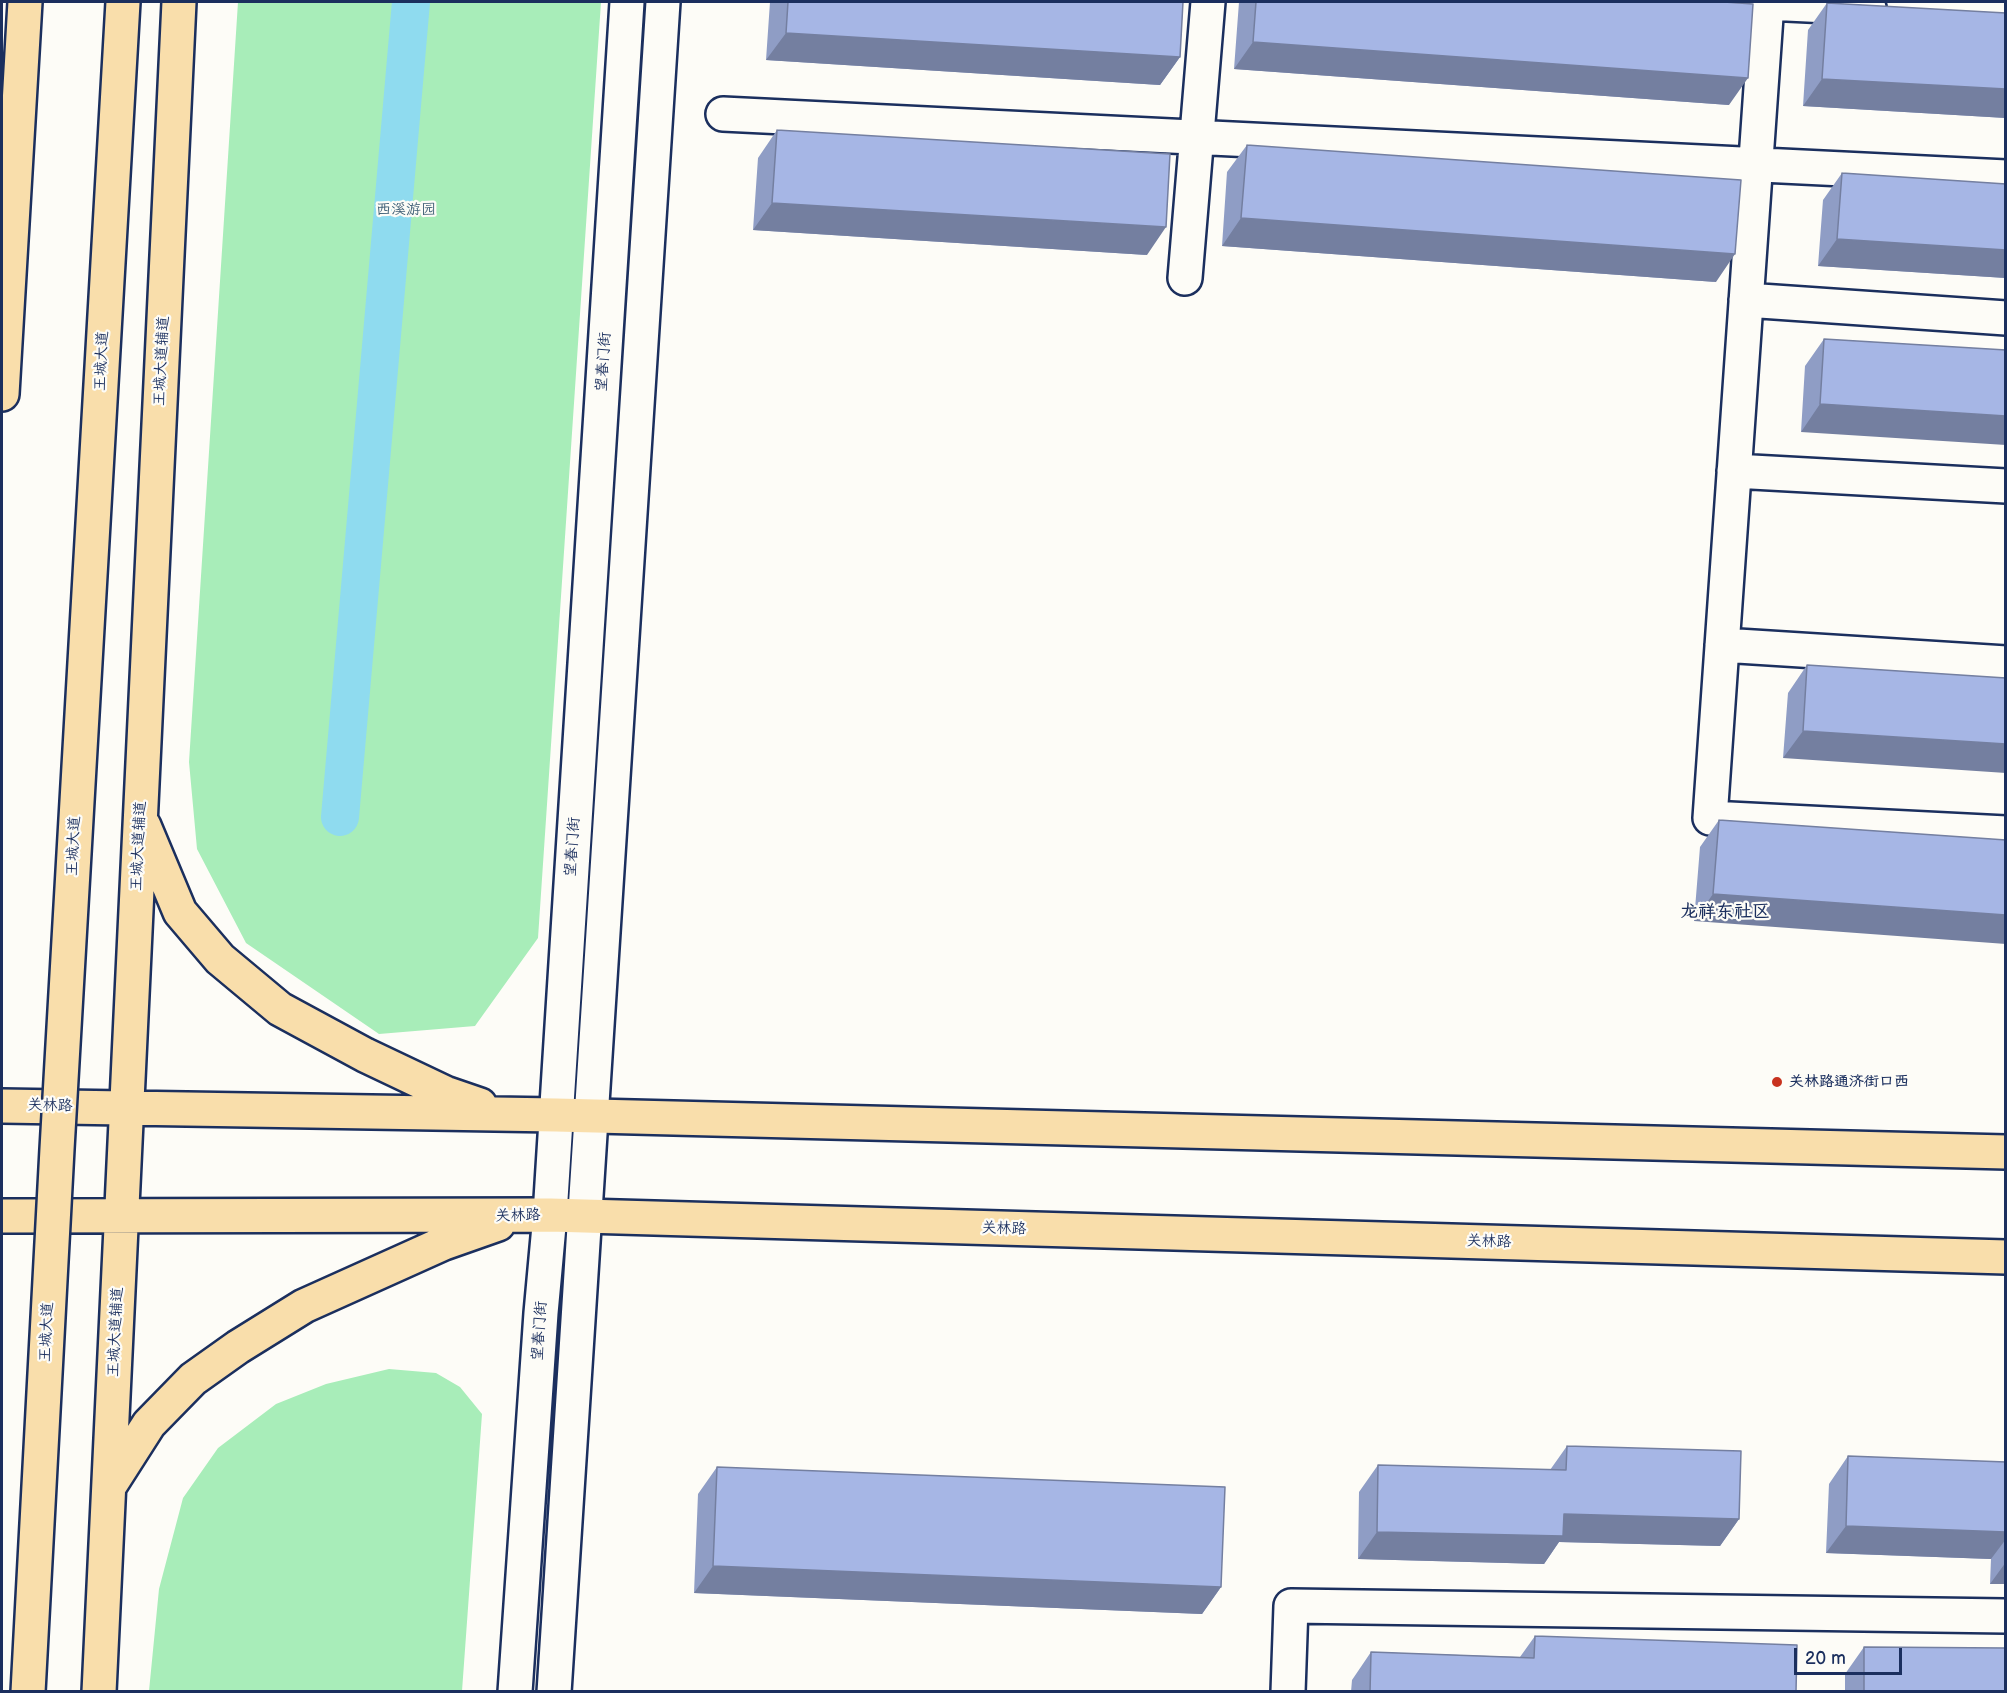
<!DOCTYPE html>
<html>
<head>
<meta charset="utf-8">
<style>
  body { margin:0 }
  #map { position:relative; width:2007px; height:1693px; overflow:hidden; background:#fdfcf7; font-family:"Balsamiq Sans",sans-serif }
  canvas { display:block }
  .frame { position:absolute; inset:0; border:3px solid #1b2f5e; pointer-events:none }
  .scale { position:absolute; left:1794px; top:1648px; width:108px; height:27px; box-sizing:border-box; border:3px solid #1b2f5e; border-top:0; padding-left:8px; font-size:18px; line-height:21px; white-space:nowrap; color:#1b2f5e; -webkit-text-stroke:4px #fdfcf7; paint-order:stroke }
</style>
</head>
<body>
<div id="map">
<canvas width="2007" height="1693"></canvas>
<div class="frame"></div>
<div class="scale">20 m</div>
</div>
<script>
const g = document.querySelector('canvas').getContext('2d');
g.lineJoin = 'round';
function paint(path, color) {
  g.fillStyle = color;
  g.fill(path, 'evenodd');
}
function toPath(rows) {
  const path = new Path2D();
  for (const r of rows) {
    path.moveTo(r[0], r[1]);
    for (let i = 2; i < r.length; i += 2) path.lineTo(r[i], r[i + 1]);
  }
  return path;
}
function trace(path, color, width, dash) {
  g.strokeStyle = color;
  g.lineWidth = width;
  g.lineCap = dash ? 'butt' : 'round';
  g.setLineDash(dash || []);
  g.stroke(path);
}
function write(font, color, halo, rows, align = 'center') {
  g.font = font + ' "Balsamiq Sans","LXGW WenKai TC",sans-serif';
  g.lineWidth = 4.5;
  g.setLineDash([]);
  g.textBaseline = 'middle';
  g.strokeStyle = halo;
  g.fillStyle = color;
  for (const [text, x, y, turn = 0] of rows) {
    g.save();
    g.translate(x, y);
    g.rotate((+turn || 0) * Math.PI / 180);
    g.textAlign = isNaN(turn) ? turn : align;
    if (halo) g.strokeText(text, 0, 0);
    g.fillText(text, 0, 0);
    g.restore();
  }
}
const green = toPath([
  [238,2,601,2,538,938,475,1026,379,1034,246,943,197,849,189,762],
  [389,1369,436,1373,460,1387,482,1414,462,1691,149,1691,159,1589,183,1498,218,1448,276,1404,326,1384]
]);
const canal = toPath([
  [340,817,411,2]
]);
const minor = toPath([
  [1746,2,1869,8],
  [1767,2,1710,818,2006,833],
  [723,114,2006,177],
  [1185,278,1208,2],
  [1746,300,2006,318],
  [1734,471,2006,486],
  [1722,645,2006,663],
  [515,1692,541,1313,550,1215,627,2],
  [554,1692,663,2],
  [1288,1692,1291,1606,2006,1616]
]);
const major = toPath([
  [144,826,180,912,220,959,280,1009,365,1055,445,1093,480,1105],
  [2,1106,556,1115,2006,1152],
  [2,1216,550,1215,2006,1257],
  [110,1485,149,1424,193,1379,238,1347,304,1306,444,1243,498,1224],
  [99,1692,179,2]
]);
const highway = toPath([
  [2,394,25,2]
]);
const highwayBridge = toPath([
  [28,1692,57,1149,123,2]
]);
const wall = toPath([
  [770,2,1183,2,1180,57,1160,85,766,60],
  [1239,2,1724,2,1729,105,1234,69],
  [1827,3,2006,13,2006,118,1803,106,1808,30],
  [777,130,1147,255,753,230,758,158],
  [1247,145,1716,282,1222,246,1227,172],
  [1842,173,2006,184,2006,278,1818,266,1823,200],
  [1824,339,2006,350,1801,432,1805,366],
  [1807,665,2006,678,1783,758,1788,693],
  [1719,820,2006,840,1694,921,1700,847],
  [1567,1446,1739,1519,1720,1546,1559,1542,1544,1564,1358,1559,1359,1492,1378,1465,1550,1470],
  [1848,1456,2006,1462,2006,1584,1990,1584,1991,1559,1826,1553,1829,1484],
  [717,1467,1221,1587,1202,1614,694,1593,698,1494],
  [1535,1636,1796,1692,1351,1692,1352,1680,1371,1652,1520,1657],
  [1864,1647,2006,1692,1845,1692,1845,1674]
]);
const shadedWall = toPath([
  [786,33,1180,57,1160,85,766,60],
  [1253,42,1748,78,1729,105,1234,69],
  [1822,79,2006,89,2006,118,1803,106],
  [772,203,1166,227,1147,255,753,230],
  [1241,218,1735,254,1716,282,1222,246],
  [1837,239,2006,250,2006,278,1818,266],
  [1820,404,2006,416,2006,445,1801,432],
  [1803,731,2006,744,2006,773,1783,758],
  [1713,894,2006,915,2006,944,1694,921],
  [1564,1514,1739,1519,1720,1546,1559,1542,1544,1564,1358,1559,1377,1532],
  [1846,1526,2006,1532,2006,1539,1991,1559,1826,1553],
  [2006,1562,2006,1584,1990,1584],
  [713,1566,1221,1587,1202,1614,694,1593]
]);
const building = toPath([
  [788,2,1183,2,1180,57,786,33,788,2],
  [1256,2,1724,2,1753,4,1748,78,1253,42,1256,2],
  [1827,3,2006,13,2006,89,1822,79,1827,3],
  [777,130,1170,154,1166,227,772,203,777,130],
  [1247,145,1741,180,1735,254,1241,218,1247,145],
  [1842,173,2006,184,2006,250,1837,239,1842,173],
  [1824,339,2006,350,2006,416,1820,404,1824,339],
  [1807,665,2006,678,2006,744,1803,731,1807,665],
  [1719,820,2006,840,2006,915,1713,894,1719,820],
  [1567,1446,1741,1451,1739,1519,1564,1514,1563,1536,1377,1532,1378,1465,1566,1470,1567,1446],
  [1848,1456,2006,1462,2006,1532,1846,1526,1848,1456],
  [717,1467,1225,1487,1221,1587,713,1566,717,1467],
  [1535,1636,1797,1645,1796,1692,1370,1692,1371,1652,1534,1658,1535,1636],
  [1864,1647,2006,1648,2006,1692,1864,1692,1864,1647]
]);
const markers = [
  [1777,1082,6,"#c8321e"]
];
const parkNames = [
  ["西溪游园",406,210]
];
const streetNames = [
  ["王城大道",102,361,-87],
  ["王城大道辅道",162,361,-87],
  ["望春门街",604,362,-86],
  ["王城大道",74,846,-87],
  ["王城大道辅道",139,846,-87],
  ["望春门街",573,847,-86],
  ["关林路",50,1106,1],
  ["关林路",518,1216,-1],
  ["关林路",1004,1229,2],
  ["关林路",1489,1242,2],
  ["望春门街",540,1331,-86],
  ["王城大道",47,1332,-87],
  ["王城大道辅道",116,1332,-87]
];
const poiNames = [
  ["关林路通济街口西",1789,1082]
];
const quarterNames = [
  ["龙祥东社区",1725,912]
];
paint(green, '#a8edb9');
trace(canal, '#8fdbef', 38);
trace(minor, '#1b2f5e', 38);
trace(major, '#1b2f5e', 38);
trace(highway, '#1b2f5e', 38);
trace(minor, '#fdfcf7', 33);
trace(major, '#f9deab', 33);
trace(highway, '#f9deab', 33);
trace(highwayBridge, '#1b2f5e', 38, []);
trace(highwayBridge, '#f9deab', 33);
paint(wall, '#8f9dc5');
paint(shadedWall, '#747fa0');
paint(building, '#a6b6e5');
trace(building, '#747fa0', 1.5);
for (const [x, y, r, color] of markers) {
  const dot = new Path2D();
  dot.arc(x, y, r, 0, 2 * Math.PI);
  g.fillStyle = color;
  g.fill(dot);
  trace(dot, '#fdfcf7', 2);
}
write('15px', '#3e5e75', '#fdfcf7', parkNames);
write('15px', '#1b2f5e', '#fdfcf7', streetNames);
write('bold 15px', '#1b2f5e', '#fdfcf7', poiNames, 'left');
write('bold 18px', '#1b2f5e', '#fdfcf7', quarterNames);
</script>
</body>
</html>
